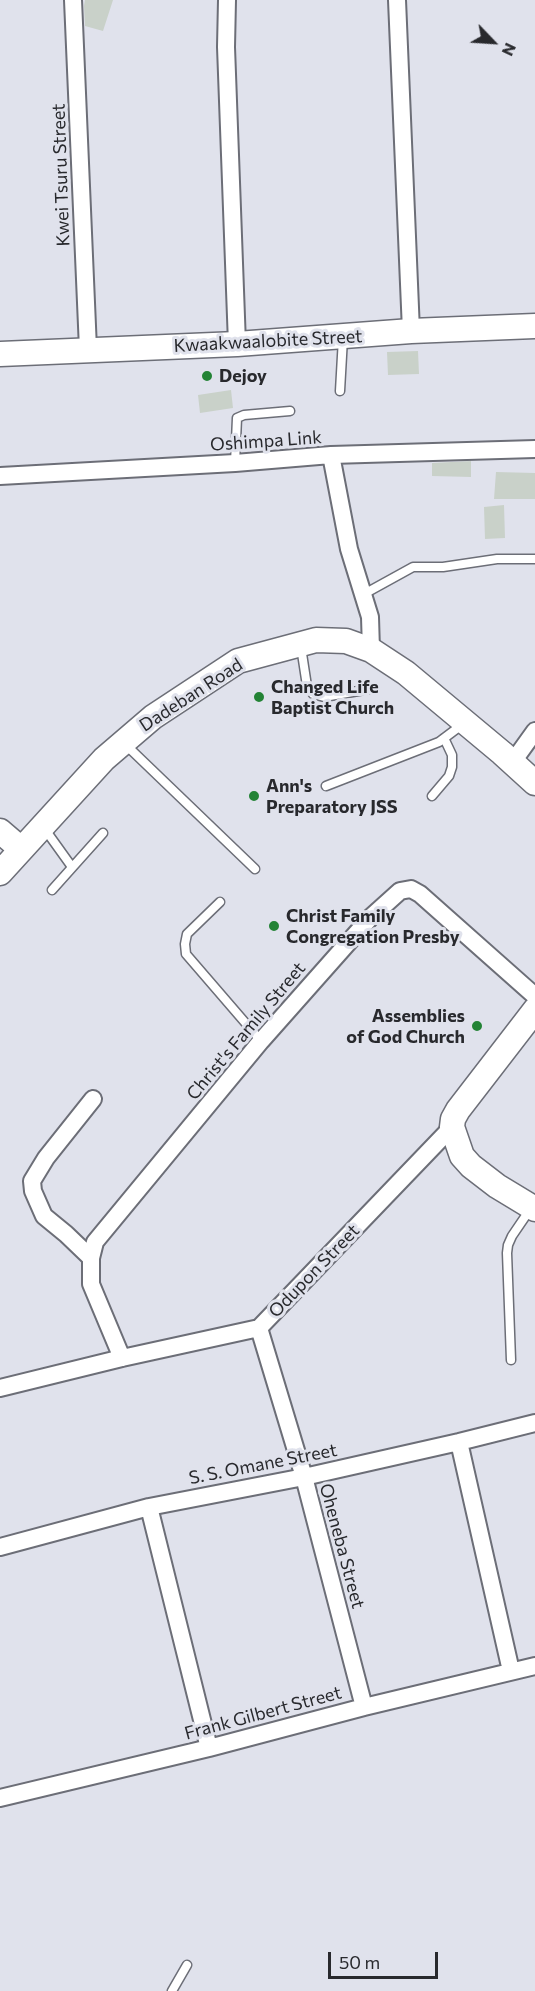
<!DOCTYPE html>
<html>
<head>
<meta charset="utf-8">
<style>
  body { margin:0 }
  #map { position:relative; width:535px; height:1991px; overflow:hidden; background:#e0e2ec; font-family:Commissioner,sans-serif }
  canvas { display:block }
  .north { position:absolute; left:463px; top:12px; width:60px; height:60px; -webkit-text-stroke:4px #e0e2ec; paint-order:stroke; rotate:115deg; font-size:16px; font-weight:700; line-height:24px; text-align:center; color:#28292d }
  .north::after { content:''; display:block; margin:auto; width:21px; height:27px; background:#28292d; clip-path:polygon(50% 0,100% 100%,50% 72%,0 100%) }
  .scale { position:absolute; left:328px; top:1952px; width:110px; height:27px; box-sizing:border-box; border:3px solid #28292d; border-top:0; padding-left:8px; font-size:18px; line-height:21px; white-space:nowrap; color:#28292d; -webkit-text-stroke:4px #e0e2ec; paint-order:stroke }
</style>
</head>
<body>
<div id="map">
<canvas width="535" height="1991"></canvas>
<div class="north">N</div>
<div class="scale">50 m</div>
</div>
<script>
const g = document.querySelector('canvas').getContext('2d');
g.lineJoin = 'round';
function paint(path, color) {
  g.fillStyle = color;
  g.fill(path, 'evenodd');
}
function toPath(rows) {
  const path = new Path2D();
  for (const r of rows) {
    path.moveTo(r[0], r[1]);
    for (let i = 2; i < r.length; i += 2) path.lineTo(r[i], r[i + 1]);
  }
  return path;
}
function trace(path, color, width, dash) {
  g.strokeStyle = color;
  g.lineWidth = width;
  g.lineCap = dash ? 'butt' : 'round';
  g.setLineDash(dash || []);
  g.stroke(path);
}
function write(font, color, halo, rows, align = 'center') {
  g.font = font + ' Commissioner,sans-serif';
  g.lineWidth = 6;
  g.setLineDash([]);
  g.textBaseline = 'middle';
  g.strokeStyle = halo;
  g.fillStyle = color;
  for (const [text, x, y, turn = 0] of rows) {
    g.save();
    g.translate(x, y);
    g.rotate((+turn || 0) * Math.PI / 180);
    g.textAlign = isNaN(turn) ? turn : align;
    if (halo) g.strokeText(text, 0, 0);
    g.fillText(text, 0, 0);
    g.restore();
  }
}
const building = toPath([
  [85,0,113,0,103,31,85,26,84,6],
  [418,351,419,374,388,375,387,352],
  [231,390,233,408,200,413,198,395],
  [471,461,471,477,432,476,432,463],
  [496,472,535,473,535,499,494,499],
  [504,505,505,538,485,539,484,507]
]);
const lane = toPath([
  [340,391,343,338],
  [235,463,237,418,244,415,290,411],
  [364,594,413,567,443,567,497,559,535,559],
  [301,647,307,686,313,694,324,697,370,689],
  [126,745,255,869],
  [326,786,439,742,463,724],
  [432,796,449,776,452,767,452,755,444,738],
  [44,828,72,867],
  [52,890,103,833],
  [220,902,187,934,185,944,186,954,261,1041],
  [511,1360,507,1253,508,1245,512,1236,531,1208],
  [172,1991,187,1965]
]);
const street = toPath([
  [73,0,88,349],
  [227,0,226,47,237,344],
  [397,0,411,331],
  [331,455,349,549,370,617,371,650],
  [0,476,235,463,331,455,535,449],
  [512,763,535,731],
  [91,1258,66,1234,44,1216,33,1191,32,1181,46,1158,93,1099],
  [259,1328,304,1477,364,1707],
  [122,1358,91,1284,91,1258,95,1242,261,1041,370,918,400,891,411,889,420,894,535,996],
  [0,1388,122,1358,259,1328,452,1127],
  [459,1442,511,1671],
  [149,1507,209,1748],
  [0,1547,149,1507,304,1477,459,1442,535,1423],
  [0,1798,209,1748,364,1707,535,1666]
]);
const secondary = toPath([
  [0,354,237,344,411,331,535,326],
  [0,831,21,849],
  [0,873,104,759,153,717,238,661,316,640,346,641,371,650,406,673,502,753,535,783],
  [535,1010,458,1110,453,1119,452,1127,462,1156,471,1166,497,1186,535,1209]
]);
const markers = [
  [207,376,6,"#238335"],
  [259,697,6,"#238335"],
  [254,796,6,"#238335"],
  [274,926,6,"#238335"],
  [477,1026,6,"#238335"]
];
const streetNames = [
  ["Kwei Tsuru Street",61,175,-92],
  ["Kwaakwaalobite Street",268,341,-3],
  ["Oshimpa Link",266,441,-4],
  ["Dadeban Road",191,695,-33],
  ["Christ's Family Street",246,1031,-50],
  ["Odupon Street",314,1271,-46],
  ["S. S. Omane Street",263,1464,-11],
  ["Oheneba Street",342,1546,75],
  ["Frank Gilbert Street",263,1713,-15]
];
const poiNames = [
  ["Dejoy",219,376],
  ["Changed Life",271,687],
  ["Baptist Church",271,708],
  ["Ann's",266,786],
  ["Preparatory JSS",266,807],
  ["Christ Family",286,916],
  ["Congregation Presby",286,937],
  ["Assemblies",465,1016,"right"],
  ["of God Church",465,1037,"right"]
];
paint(building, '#c9d1c9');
trace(lane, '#6c6e77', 11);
trace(street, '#6c6e77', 20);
trace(secondary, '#6c6e77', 27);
trace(lane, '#fff', 8);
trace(street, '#fff', 16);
trace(secondary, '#fff', 24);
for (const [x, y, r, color] of markers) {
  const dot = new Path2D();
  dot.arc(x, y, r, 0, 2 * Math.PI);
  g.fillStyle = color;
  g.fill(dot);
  trace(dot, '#e0e2ec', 2);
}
write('18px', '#28292d', '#e0e2ec', streetNames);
write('bold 18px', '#28292d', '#e0e2ec', poiNames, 'left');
</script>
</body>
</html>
